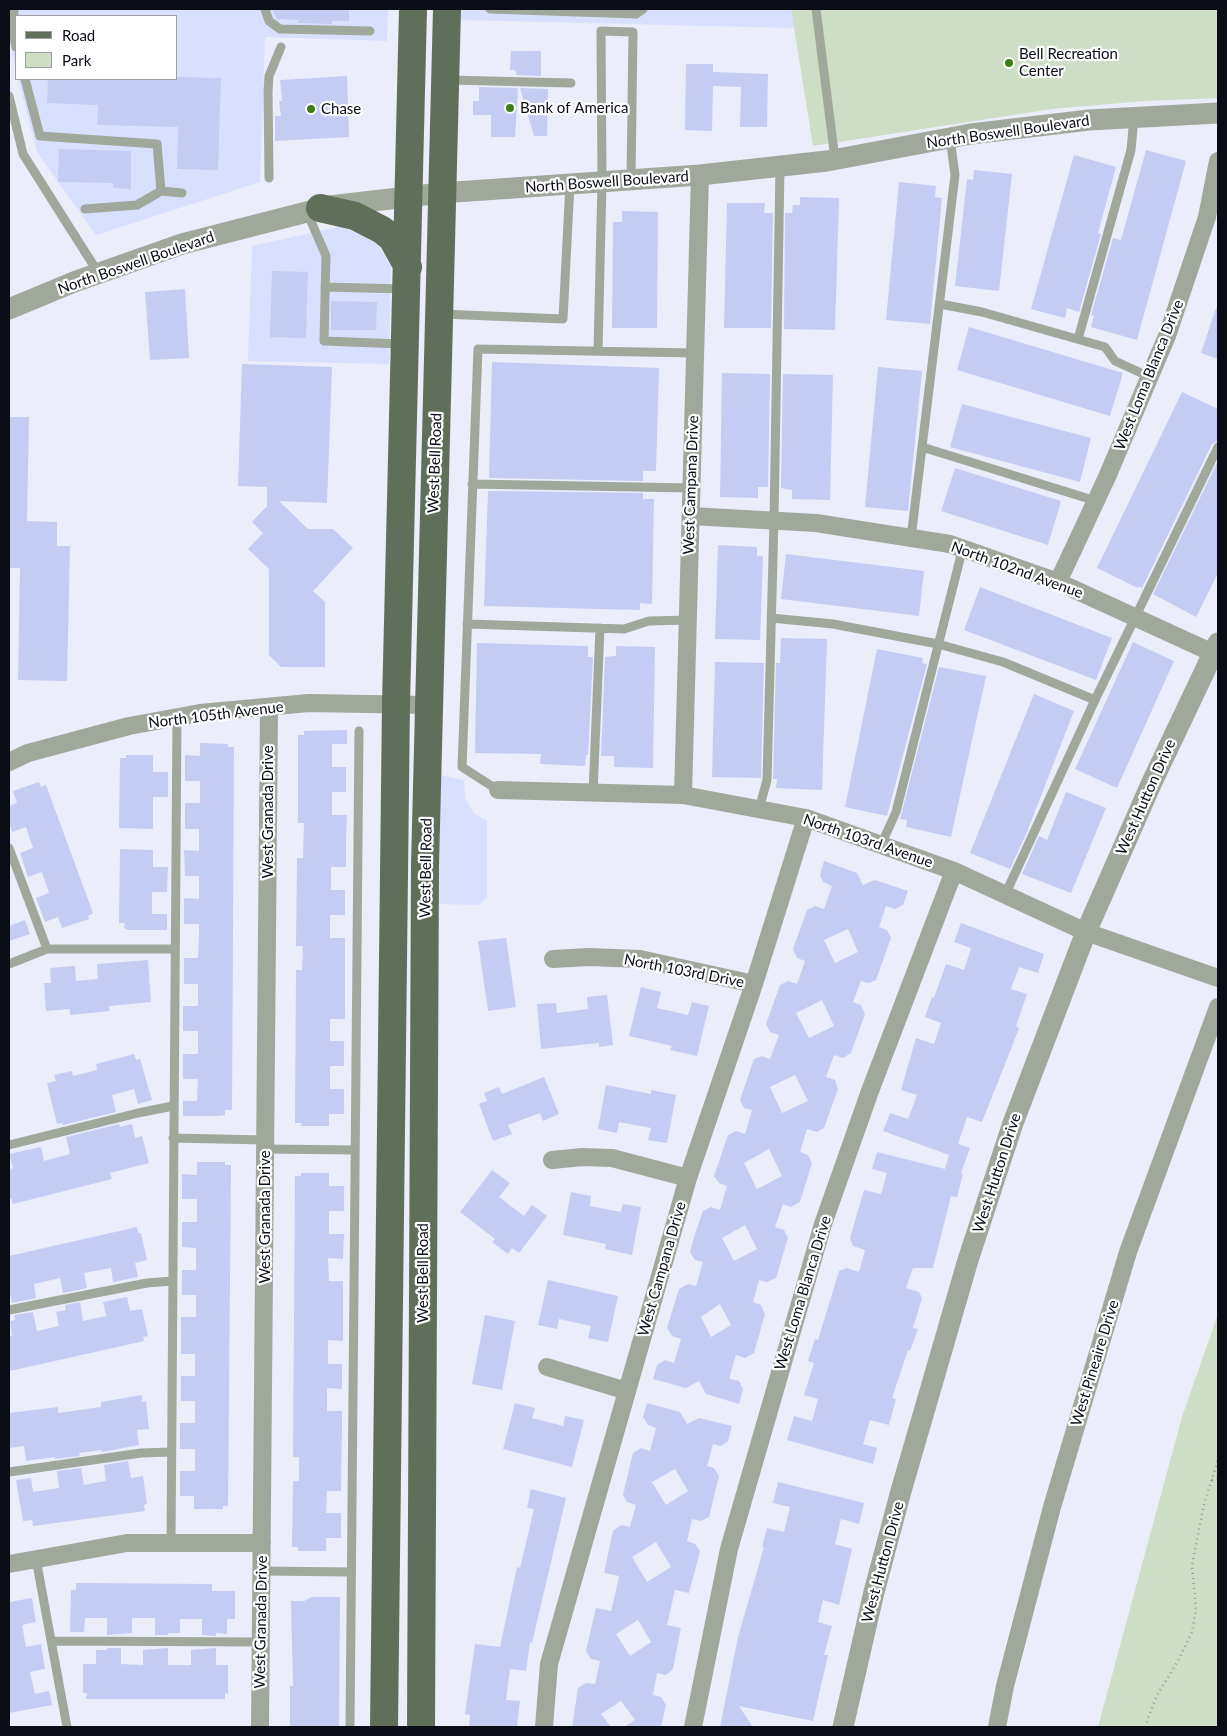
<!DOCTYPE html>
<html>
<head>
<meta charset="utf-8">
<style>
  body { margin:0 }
  #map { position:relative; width:1227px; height:1736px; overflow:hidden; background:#ebedfa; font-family:Lato,sans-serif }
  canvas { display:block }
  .frame { position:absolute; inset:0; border:10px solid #0a0c16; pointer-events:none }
  .legend { position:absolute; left:15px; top:15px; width:162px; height:65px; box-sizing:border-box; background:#fff; border:1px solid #9d9ea2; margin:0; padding:6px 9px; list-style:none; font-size:15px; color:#0a0c16 }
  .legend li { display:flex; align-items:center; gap:10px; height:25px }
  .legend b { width:25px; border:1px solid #9d9ea2 }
</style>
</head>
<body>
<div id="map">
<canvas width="1227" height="1736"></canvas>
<div class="frame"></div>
<ul class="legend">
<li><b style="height:6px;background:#606f59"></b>Road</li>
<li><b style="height:14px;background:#cdddc6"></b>Park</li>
</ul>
</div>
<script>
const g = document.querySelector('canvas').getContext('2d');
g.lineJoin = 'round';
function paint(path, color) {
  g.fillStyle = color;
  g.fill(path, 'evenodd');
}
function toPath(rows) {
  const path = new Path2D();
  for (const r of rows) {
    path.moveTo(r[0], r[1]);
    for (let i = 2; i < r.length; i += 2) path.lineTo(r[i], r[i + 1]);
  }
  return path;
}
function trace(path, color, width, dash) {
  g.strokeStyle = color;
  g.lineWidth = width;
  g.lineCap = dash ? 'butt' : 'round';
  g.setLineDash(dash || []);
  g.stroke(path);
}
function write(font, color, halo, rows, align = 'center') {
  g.font = font + ' Lato,sans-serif';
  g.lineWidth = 4.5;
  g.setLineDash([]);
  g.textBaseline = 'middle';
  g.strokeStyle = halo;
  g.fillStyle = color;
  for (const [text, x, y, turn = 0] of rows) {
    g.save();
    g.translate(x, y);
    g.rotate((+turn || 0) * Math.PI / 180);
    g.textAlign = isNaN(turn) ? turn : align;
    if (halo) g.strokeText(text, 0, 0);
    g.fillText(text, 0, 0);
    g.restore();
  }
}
const built = toPath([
  [9,9,388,9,387,41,265,37,260,182,96,235,37,152,18,79,176,79,176,16,16,16,16,71,9,41],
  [460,9,791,9,794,28,459,20],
  [342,226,375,235,391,262,389,364,248,361,252,246],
  [440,775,464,780,465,798,474,813,487,821,487,898,479,905,437,904]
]);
const green = toPath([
  [791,9,1218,9,1218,98,1145,101,1052,109,813,146],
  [1218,1314,1218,1727,1098,1727,1182,1417]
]);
const building = toPath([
  [272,9,349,9,349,21,332,21,332,24,298,23,298,20,277,19],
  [511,51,541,51,541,76,517,75,515,70,510,70],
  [686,64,713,64,713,72,768,74,767,127,740,127,741,87,713,86,712,131,685,130],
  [347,76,349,137,275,141,275,116,281,116,279,101,282,101,280,80],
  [176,77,221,78,218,170,177,169,178,127,97,125,98,105,47,103,48,79,176,79],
  [479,87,518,88,515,137,491,137,491,115,473,115,473,101,479,101],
  [520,88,548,89,547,136,534,136],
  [59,149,131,151,131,189,113,188,113,183,58,182],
  [1146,150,1186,161,1137,340,1091,327,1094,316,1091,315,1113,238,1121,240],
  [1074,155,1116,167,1098,233,1101,234,1079,312,1067,308,1065,318,1031,309],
  [974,170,1012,174,999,291,955,286,967,179,973,180],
  [899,182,936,186,935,197,942,198,930,324,886,320],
  [800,197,839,198,835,330,784,329,785,213,792,213,793,205,800,205],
  [727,203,765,203,764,213,773,213,771,328,724,328],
  [622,211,658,212,657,328,612,328,613,222,622,222],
  [272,271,308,272,306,338,270,337],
  [185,289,189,358,150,360,145,292],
  [331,301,377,302,376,330,331,330],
  [1216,308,1218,309,1218,359,1201,353],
  [969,327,1123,373,1110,416,957,370],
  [492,362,659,368,656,471,643,471,643,481,489,478],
  [242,364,332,367,327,503,279,501,308,529,333,529,353,548,313,591,325,602,325,667,281,667,269,655,269,569,248,549,263,533,252,522,267,506,267,487,238,486],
  [878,367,922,371,908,511,865,507],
  [722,373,770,374,768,487,758,487,758,498,720,497],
  [783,374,833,375,830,500,792,499,792,490,781,488],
  [1182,392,1218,409,1218,441,1212,444,1142,588,1139,586,1138,588,1097,568],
  [962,404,1091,438,1080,482,950,447],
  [9,417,29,417,27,521,57,522,57,546,70,546,67,681,18,680,20,568,9,568],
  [1218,461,1218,573,1196,617,1153,594],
  [955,468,1061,501,1048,545,941,511],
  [488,491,643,493,643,499,654,499,652,604,640,603,640,610,484,606],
  [718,545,757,547,757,556,763,556,760,640,715,639],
  [786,554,924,571,919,616,781,599],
  [980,587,1112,638,1096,680,964,630],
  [781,638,827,639,822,790,776,788,777,779,773,779,776,663,780,663],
  [1133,642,1174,661,1117,788,1075,769],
  [477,643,588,646,588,657,593,657,588,755,586,755,585,766,540,764,541,754,475,753],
  [616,646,655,647,653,768,614,767,614,756,601,756,605,657,616,656],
  [877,649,923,658,922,663,927,664,887,816,845,807],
  [715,662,764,663,761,778,712,777],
  [939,667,986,676,951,837,906,827,907,820,900,819],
  [1034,694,1074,711,1027,832,1010,869,970,853],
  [347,730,347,744,332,744,332,767,346,767,346,792,332,792,332,815,347,815,346,840,346,867,331,867,331,890,345,890,345,915,330,915,330,938,345,938,345,1019,330,1019,330,1041,344,1041,344,1066,330,1066,330,1089,344,1089,344,1114,329,1114,329,1126,301,1126,302,1123,295,1123,296,970,302,970,303,946,296,946,297,858,303,858,304,823,298,823,298,735,304,735,304,731],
  [200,743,228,744,228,747,234,747,232,1110,225,1110,225,1115,218,1116,183,1116,183,1101,197,1101,198,1079,183,1079,183,1054,198,1054,198,1031,183,1031,183,1006,198,1006,198,984,184,984,184,958,198,958,199,936,199,924,184,924,184,898,199,899,199,876,185,876,184,850,199,851,199,829,185,829,185,803,200,803,200,781,185,781,185,755,200,756],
  [126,755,153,755,153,772,168,772,168,797,153,797,153,829,119,828,120,758,126,758],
  [39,782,41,787,46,785,93,913,88,916,89,919,62,928,58,917,45,922,36,898,49,893,42,872,28,877,20,853,33,848,26,827,12,832,9,823,9,806,17,803,13,791],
  [1066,792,1106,808,1071,893,1022,874,1039,836,1047,840],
  [120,849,153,850,153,867,168,867,167,892,152,892,152,914,167,914,167,930,128,930,124,928,125,923,119,923],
  [824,861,857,873,863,885,875,880,908,891,903,905,895,909,886,906,879,927,887,930,891,938,876,980,869,983,861,981,853,1002,861,1005,865,1014,856,1039,851,1053,843,1058,834,1055,826,1077,835,1080,838,1089,824,1128,817,1132,807,1129,800,1152,808,1155,812,1163,800,1202,791,1207,783,1204,775,1227,784,1230,788,1238,776,1278,767,1282,759,1280,753,1302,761,1305,765,1314,754,1353,745,1358,736,1355,729,1379,739,1381,743,1389,739,1404,706,1394,699,1381,686,1388,653,1379,657,1365,665,1360,674,1363,681,1339,672,1336,667,1328,679,1289,688,1284,696,1286,703,1262,695,1260,690,1252,695,1234,703,1211,711,1207,720,1210,727,1186,719,1183,714,1176,728,1135,736,1131,745,1134,752,1110,744,1108,740,1100,754,1059,762,1056,770,1059,779,1035,770,1032,766,1024,780,985,788,981,797,984,805,961,797,958,793,949,807,910,815,906,824,909,832,886,823,882,820,875],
  [848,929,858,952,835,963,824,940],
  [822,1000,834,1026,809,1038,796,1013],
  [795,1075,808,1101,782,1113,770,1087],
  [769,1149,782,1176,757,1189,744,1163],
  [745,1225,757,1249,734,1261,722,1238],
  [720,1304,731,1325,711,1337,701,1317],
  [25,920,30,934,9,941,9,926],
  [961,923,1044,954,1038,973,1019,967,1011,989,1027,994,1016,1026,1019,1028,1011,1049,982,1122,967,1117,958,1144,970,1148,961,1173,963,1174,957,1197,951,1196,933,1268,913,1268,906,1288,919,1292,922,1298,913,1328,918,1329,910,1351,908,1350,892,1398,896,1399,889,1425,870,1420,863,1444,877,1448,873,1464,787,1440,794,1416,812,1421,818,1399,804,1395,814,1363,808,1361,815,1339,818,1340,839,1271,847,1268,859,1272,865,1250,853,1246,850,1238,864,1190,881,1194,887,1173,872,1169,877,1152,945,1169,949,1155,883,1131,890,1113,908,1119,917,1095,901,1090,916,1038,934,1044,941,1023,925,1017,932,997,934,998,946,964,964,970,971,948,954,942],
  [506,938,516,1007,488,1011,478,941],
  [148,960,151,1002,109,1006,110,1011,70,1015,70,1009,46,1011,44,983,51,983,50,968,75,966,76,981,98,979,97,964],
  [641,987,661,992,657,1008,688,1015,692,1002,709,1006,697,1056,670,1050,672,1046,629,1036],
  [607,995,613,1045,599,1047,599,1043,541,1049,537,1004,556,1003,557,1013,588,1009,587,997],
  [134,1054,136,1060,140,1059,152,1100,138,1104,134,1089,112,1095,116,1112,63,1125,62,1123,57,1124,47,1083,56,1081,54,1075,72,1071,73,1076,97,1070,96,1064],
  [544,1077,559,1114,543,1121,540,1113,508,1125,512,1134,493,1141,479,1104,487,1101,484,1093,499,1087,502,1094],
  [606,1085,651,1094,651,1090,676,1095,667,1143,648,1140,651,1128,619,1122,617,1133,598,1129],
  [119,1124,120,1127,132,1124,135,1138,142,1136,149,1163,110,1173,112,1179,13,1204,11,1198,9,1199,9,1170,13,1168,9,1154,41,1147,44,1161,70,1154,66,1137],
  [197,1162,225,1162,225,1165,231,1165,228,1506,223,1506,223,1509,194,1509,194,1496,180,1496,180,1471,195,1471,195,1449,180,1449,180,1423,195,1423,195,1401,181,1401,181,1376,195,1376,195,1354,181,1354,181,1317,196,1317,196,1295,182,1295,182,1270,196,1270,196,1248,182,1247,182,1222,197,1222,197,1199,182,1199,182,1174,197,1175],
  [492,1170,510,1183,499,1197,524,1216,532,1205,547,1216,519,1253,512,1248,508,1254,492,1242,495,1239,460,1212],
  [301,1173,329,1173,329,1186,344,1186,344,1211,329,1211,329,1234,344,1234,343,1259,328,1258,329,1281,343,1281,343,1341,328,1340,328,1364,342,1364,342,1389,327,1388,327,1411,342,1411,342,1429,341,1491,327,1491,326,1513,341,1513,341,1538,326,1538,326,1551,298,1551,298,1547,292,1547,293,1481,299,1481,299,1457,293,1457,295,1176,301,1176],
  [571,1192,591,1196,590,1206,621,1212,623,1204,641,1207,632,1255,605,1249,606,1244,563,1235],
  [137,1227,138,1233,141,1233,147,1260,135,1263,138,1277,113,1282,111,1268,84,1273,87,1288,78,1290,63,1293,60,1278,34,1284,36,1298,12,1303,9,1288,9,1256],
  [548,1280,618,1296,608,1342,588,1338,591,1326,559,1319,557,1329,538,1325],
  [127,1297,130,1311,142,1309,148,1336,143,1337,144,1341,10,1371,9,1336,12,1336,10,1321,15,1320,14,1315,33,1312,37,1331,59,1326,56,1312,66,1310,65,1305,80,1302,83,1321,106,1316,103,1302],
  [485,1315,515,1321,502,1390,472,1384],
  [142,1395,142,1402,146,1401,149,1429,137,1430,139,1445,102,1452,101,1450,79,1453,80,1456,55,1459,55,1457,26,1461,24,1446,9,1448,9,1413,58,1407,58,1413,101,1407,101,1402],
  [515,1403,535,1408,532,1418,563,1426,565,1416,584,1420,572,1467,503,1449],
  [647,1403,680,1412,687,1424,699,1418,732,1426,728,1441,721,1446,713,1444,707,1466,714,1468,719,1476,709,1517,701,1521,692,1519,687,1541,695,1544,700,1551,689,1593,675,1590,667,1625,681,1628,673,1669,666,1675,657,1673,653,1695,661,1697,666,1705,661,1727,624,1727,635,1720,621,1701,601,1714,611,1727,572,1727,578,1688,586,1683,595,1684,600,1661,591,1659,586,1651,596,1608,611,1611,617,1586,619,1576,604,1573,613,1531,621,1525,630,1527,636,1505,627,1502,623,1495,633,1453,641,1448,650,1451,656,1428,648,1425,643,1417],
  [675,1469,688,1491,666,1505,652,1482],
  [656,1542,671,1567,647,1582,632,1557],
  [638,1620,651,1642,630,1656,616,1634],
  [128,1461,131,1478,143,1476,147,1504,144,1505,145,1511,33,1526,32,1520,23,1521,16,1480,31,1478,33,1492,59,1488,57,1471,81,1468,84,1485,106,1481,104,1465],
  [778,1482,864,1503,859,1524,841,1519,835,1544,852,1549,839,1605,823,1600,818,1622,832,1626,824,1655,828,1655,813,1721,739,1706,753,1727,720,1727,738,1637,764,1547,762,1547,767,1528,784,1532,790,1507,773,1503],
  [531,1489,566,1498,532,1643,530,1642,526,1671,510,1669,506,1700,520,1701,517,1727,469,1727,470,1715,465,1714,475,1644,500,1647,517,1567,520,1568,534,1509,527,1508],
  [76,1583,212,1584,212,1591,235,1591,235,1619,227,1619,227,1634,216,1633,216,1636,202,1635,202,1619,180,1619,180,1633,168,1633,168,1635,155,1635,155,1618,132,1618,132,1633,107,1635,107,1618,85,1618,84,1632,70,1632,71,1590,76,1590],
  [312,1597,340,1597,339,1727,290,1727,290,1686,293,1686,291,1601,304,1601],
  [32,1598,36,1622,22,1625,26,1647,41,1644,45,1669,30,1672,35,1694,49,1691,52,1705,9,1713,9,1602],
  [107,1648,121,1648,121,1664,143,1665,143,1650,168,1648,168,1665,191,1665,191,1650,216,1648,216,1665,228,1665,228,1694,225,1693,225,1699,86,1699,87,1693,83,1693,83,1664,96,1664,96,1650,107,1650]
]);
const path = toPath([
  [1212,1480,1218,1478],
  [1145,1727,1156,1697,1179,1659,1192,1632,1196,1610,1192,1565,1204,1504,1218,1460]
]);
const service = toPath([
  [14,9,14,37,16,47],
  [265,9,269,21,280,29,370,31],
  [490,9,636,14,643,9],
  [816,9,835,159],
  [25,79,40,136,157,144,161,191,182,193],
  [449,80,571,83],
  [9,96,23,154,99,274],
  [269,178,268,92,269,76,281,47],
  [85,209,137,205,161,191],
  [307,212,326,256,324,341,401,344],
  [325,287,403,289],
  [940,304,982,312,1105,347,1115,361,1150,377],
  [441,314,563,319,570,184],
  [1078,339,1131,150,1134,117],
  [598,351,602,182,601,31,633,32,631,179],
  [922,447,1096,501],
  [472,484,691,488],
  [911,538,955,175,950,138],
  [771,618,833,624,938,644,1003,662,1095,700],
  [467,624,624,629,649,621,688,620],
  [498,790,462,767,478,349,695,353],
  [593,793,600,628],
  [759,809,767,780,774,520,780,167],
  [881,845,896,812,963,547],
  [9,848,47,949],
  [1005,895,1095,700,1218,447],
  [9,964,47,949,175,949],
  [173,1138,265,1140],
  [9,1145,138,1113,173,1106],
  [265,1149,355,1150],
  [9,1310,147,1283,172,1281],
  [9,1472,141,1453,171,1452],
  [171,1544,177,717],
  [36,1559,67,1727],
  [262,1571,351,1572],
  [51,1641,261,1642],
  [350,1727,359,731]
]);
const minor = toPath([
  [691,516,816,523,950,544,1058,582,1213,653],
  [1058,582,1107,477,1167,336,1207,217,1218,161],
  [9,762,28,753,129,726,200,713,309,703,428,705],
  [498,790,683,795,806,818,954,871,1086,932,1218,978],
  [683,795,700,175],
  [553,959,589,957,640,959,754,984],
  [552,1160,582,1157,612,1158,688,1178],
  [547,1367,627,1391],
  [9,1564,127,1543,262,1543],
  [260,1727,269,707],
  [544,1727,549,1664,688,1178,754,984,806,818],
  [693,1727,729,1549,823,1224,870,1091,954,871],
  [997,1727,1005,1686,1052,1507,1128,1252,1218,1007]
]);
const tertiary = toPath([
  [9,309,74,282,182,244,330,206,441,193,700,175,827,161,971,134,1089,120,1218,113],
  [843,1727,874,1592,901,1491,968,1260,1013,1123,1086,932,1152,782,1218,643]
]);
const primary = toPath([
  [320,208,355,216,382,230,392,238,408,267],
  [384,1727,396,704,413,9],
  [421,1727,425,865,447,9]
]);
const markers = [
  [1009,63,5,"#3f7c17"],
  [510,108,5,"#3f7c17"],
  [311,109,5,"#3f7c17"]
];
const poiNames = [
  ["Bell Recreation",1019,54],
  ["Center",1019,71],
  ["Bank of America",520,108],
  ["Chase",321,109]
];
const streetNames = [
  ["North Boswell Boulevard",1008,132,-8],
  ["North Boswell Boulevard",607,182,-4],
  ["North Boswell Boulevard",136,263,-19],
  ["West Loma Blanca Drive",1149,375,-68],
  ["West Bell Road",435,463,-88],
  ["West Campana Drive",691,485,-88],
  ["North 102nd Avenue",1017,570,20],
  ["North 105th Avenue",216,715,-7],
  ["West Hutton Drive",1146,797,-66],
  ["West Granada Drive",268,812,-90],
  ["North 103rd Avenue",868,841,19],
  ["West Bell Road",426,868,-89],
  ["North 103rd Drive",684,971,11],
  ["West Hutton Drive",997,1173,-72],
  ["West Granada Drive",265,1217,-90],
  ["West Campana Drive",662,1269,-74],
  ["West Bell Road",423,1273,-90],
  ["West Loma Blanca Drive",803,1293,-73],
  ["West Pineaire Drive",1095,1363,-73],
  ["West Hutton Drive",883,1562,-75],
  ["West Granada Drive",261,1622,-89]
];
paint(built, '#d9dfff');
paint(green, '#cdddc6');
paint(building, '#c4ccf4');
trace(path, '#9597a3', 2.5, [1, 4]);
trace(service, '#a0a89c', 9);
trace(minor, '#a0a89c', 18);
trace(tertiary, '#a0a89c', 21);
trace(primary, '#606f59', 28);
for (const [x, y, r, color] of markers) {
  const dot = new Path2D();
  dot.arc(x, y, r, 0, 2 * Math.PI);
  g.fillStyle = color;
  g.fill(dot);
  trace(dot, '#fff', 2);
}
write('15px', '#0a0c16', '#fff', poiNames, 'left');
write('15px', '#0a0c16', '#fff', streetNames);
</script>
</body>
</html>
